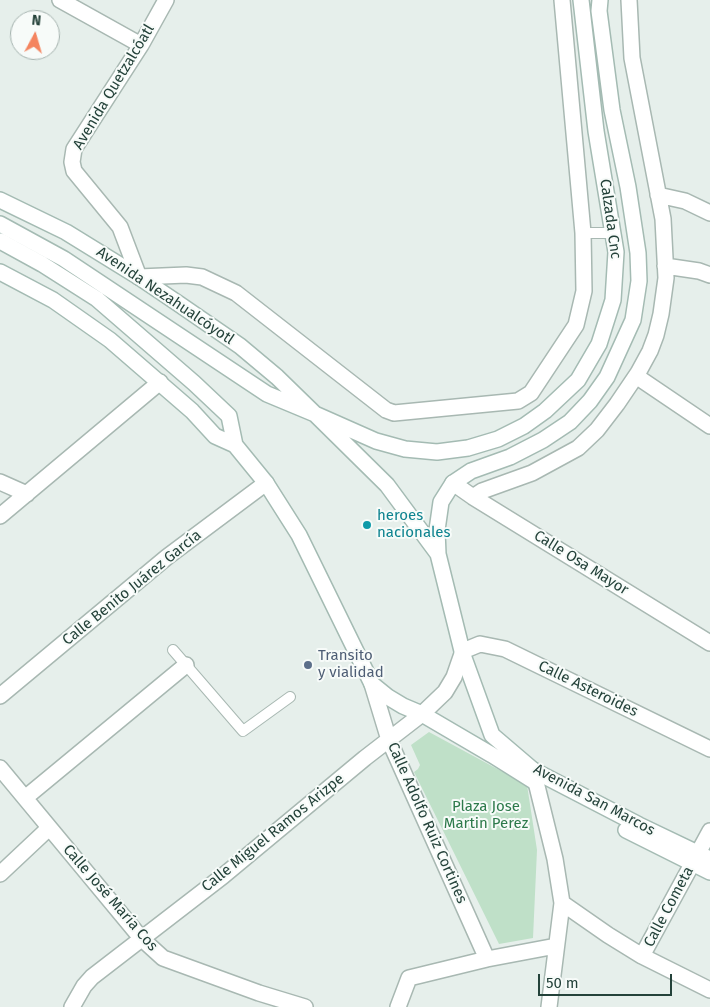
<!DOCTYPE html>
<html>
<head>
<meta charset="utf-8">
<style>
  body { margin:0 }
  #map { position:relative; width:710px; height:1007px; overflow:hidden; background:#e6efeb; font-family:"Fira Sans",sans-serif }
  canvas { display:block }
  .north { position:absolute; left:10px; top:10px; width:50px; height:50px; box-sizing:border-box; background:#f7fbf9; border:1px solid #a3b1ad; border-radius:50%; rotate:6deg; font-size:14px; font-weight:700; line-height:20px; text-align:center; color:#24423a }
  .north::after { content:''; display:block; margin:auto; width:18px; height:22px; background:#f4845f; clip-path:polygon(50% 0,100% 100%,50% 72%,0 100%) }
  .scale { position:absolute; left:538px; top:974px; width:134px; height:22px; box-sizing:border-box; border:2px solid #24423a; border-top:0; padding-left:6px; font-size:15px; line-height:18px; white-space:nowrap; color:#24423a; -webkit-text-stroke:4px #f7fbf9; paint-order:stroke }
</style>
</head>
<body>
<div id="map">
<canvas width="710" height="1007"></canvas>
<div class="north">N</div>
<div class="scale">50 m</div>
</div>
<script>
const g = document.querySelector('canvas').getContext('2d');
g.lineJoin = 'round';
function paint(path, color) {
  g.fillStyle = color;
  g.fill(path, 'evenodd');
}
function toPath(rows) {
  const path = new Path2D();
  for (const r of rows) {
    path.moveTo(r[0], r[1]);
    for (let i = 2; i < r.length; i += 2) path.lineTo(r[i], r[i + 1]);
  }
  return path;
}
function trace(path, color, width, dash) {
  g.strokeStyle = color;
  g.lineWidth = width;
  g.lineCap = dash ? 'butt' : 'round';
  g.setLineDash(dash || []);
  g.stroke(path);
}
function write(font, color, halo, rows, align = 'center') {
  g.font = font + ' "Fira Sans",sans-serif';
  g.lineWidth = 4;
  g.setLineDash([]);
  g.textBaseline = 'middle';
  g.strokeStyle = halo;
  g.fillStyle = color;
  for (const [text, x, y, turn = 0] of rows) {
    g.save();
    g.translate(x, y);
    g.rotate((+turn || 0) * Math.PI / 180);
    g.textAlign = isNaN(turn) ? turn : align;
    if (halo) g.strokeText(text, 0, 0);
    g.fillText(text, 0, 0);
    g.restore();
  }
}
const green = toPath([
  [429,732,527,785,537,850,533,938,499,944,414,772,418,769,420,765,411,745]
]);
const lane = toPath([
  [583,233,612,233],
  [173,650,243,731,290,697]
]);
const street = toPath([
  [60,0,141,45],
  [166,0,141,45,74,149,72,162,74,171,120,227,139,277,186,275,202,277,236,293,386,410,394,413,518,401,531,393,576,325,584,291,583,233,562,0],
  [658,195,685,201,710,213],
  [665,266,699,271,710,275],
  [636,376,710,426],
  [0,482,27,494],
  [453,483,473,497,710,643],
  [473,497,482,491,532,473,578,448,597,430,617,404,638,373,650,351,656,335,661,314,666,278,663,219,632,58,629,0],
  [0,516,160,382],
  [372,684,389,740,487,959],
  [0,696,167,557,266,483],
  [0,768,141,938,163,958,259,993,305,1007],
  [533,770,555,859,562,903,549,1007],
  [25,798,186,665],
  [0,874,49,828],
  [562,903,608,935,642,956,710,990],
  [642,956,710,831],
  [72,1007,84,986,92,977,223,876,365,758,422,714,445,692,454,677,463,651,480,644,505,649,710,749],
  [398,1007,409,978,487,959,556,946]
]);
const secondary = toPath([
  [600,0,599,11,612,110,628,187,638,253,639,281,633,320,607,377,590,401,570,422,543,440,510,457,471,471,453,483,441,502,437,530,438,554,463,655,492,735,533,770,639,825,710,859],
  [0,200,66,232,139,277,179,304,240,346,277,377,315,414,376,441,405,449,437,452,468,448,498,439,524,426,545,411,578,380,599,344,613,300,616,252,596,131,581,0],
  [0,224,64,259,267,394,315,414,387,485,438,554],
  [0,241,42,264,97,299,194,383,229,416,235,445,266,483,299,535,372,684,388,697,403,706,422,714,492,755,535,782],
  [0,272,53,300,110,340,192,411,215,436,235,445],
  [626,830,710,872]
]);
const markers = [
  [367,525,5,"#0f9aa8"],
  [308,665,5,"#5c6f8a"]
];
const streetNames = [
  ["Avenida Quetzalcóatl",114,87,-59],
  ["Calzada Cnc",610,219,82],
  ["Avenida Nezahualcóyotl",165,296,34],
  ["Calle Osa Mayor",581,563,32],
  ["Calle Benito Juárez García",132,588,-39],
  ["Calle Asteroides",588,689,26],
  ["Avenida San Marcos",594,800,28],
  ["Calle Adolfo Ruiz Cortines",427,823,66],
  ["Calle Miguel Ramos Arizpe",273,833,-39],
  ["Calle José María Cos",110,898,49],
  ["Calle Cometa",669,907,-62]
];
const cultureNames = [
  ["heroes",377,516],
  ["nacionales",377,533]
];
const serviceNames = [
  ["Transito",318,656],
  ["y vialidad",318,673]
];
const parkNames = [
  ["Plaza Jose",486,807],
  ["Martin Perez",486,824]
];
paint(green, '#bfe0c8');
trace(lane, '#a8b8b2', 12);
trace(street, '#a8b8b2', 18);
trace(secondary, '#a4bbb3', 18);
trace(lane, '#fff', 10);
trace(street, '#fff', 15);
trace(secondary, '#fff', 15);
for (const [x, y, r, color] of markers) {
  const dot = new Path2D();
  dot.arc(x, y, r, 0, 2 * Math.PI);
  g.fillStyle = color;
  g.fill(dot);
  trace(dot, '#f7fbf9', 2);
}
write('15px', '#24423a', '#f7fbf9', streetNames);
write('15px', '#0d838f', '#f7fbf9', cultureNames, 'left');
write('15px', '#4e5e75', '#f7fbf9', serviceNames, 'left');
write('15px', '#2d7a4b', '#f7fbf9', parkNames);
</script>
</body>
</html>
